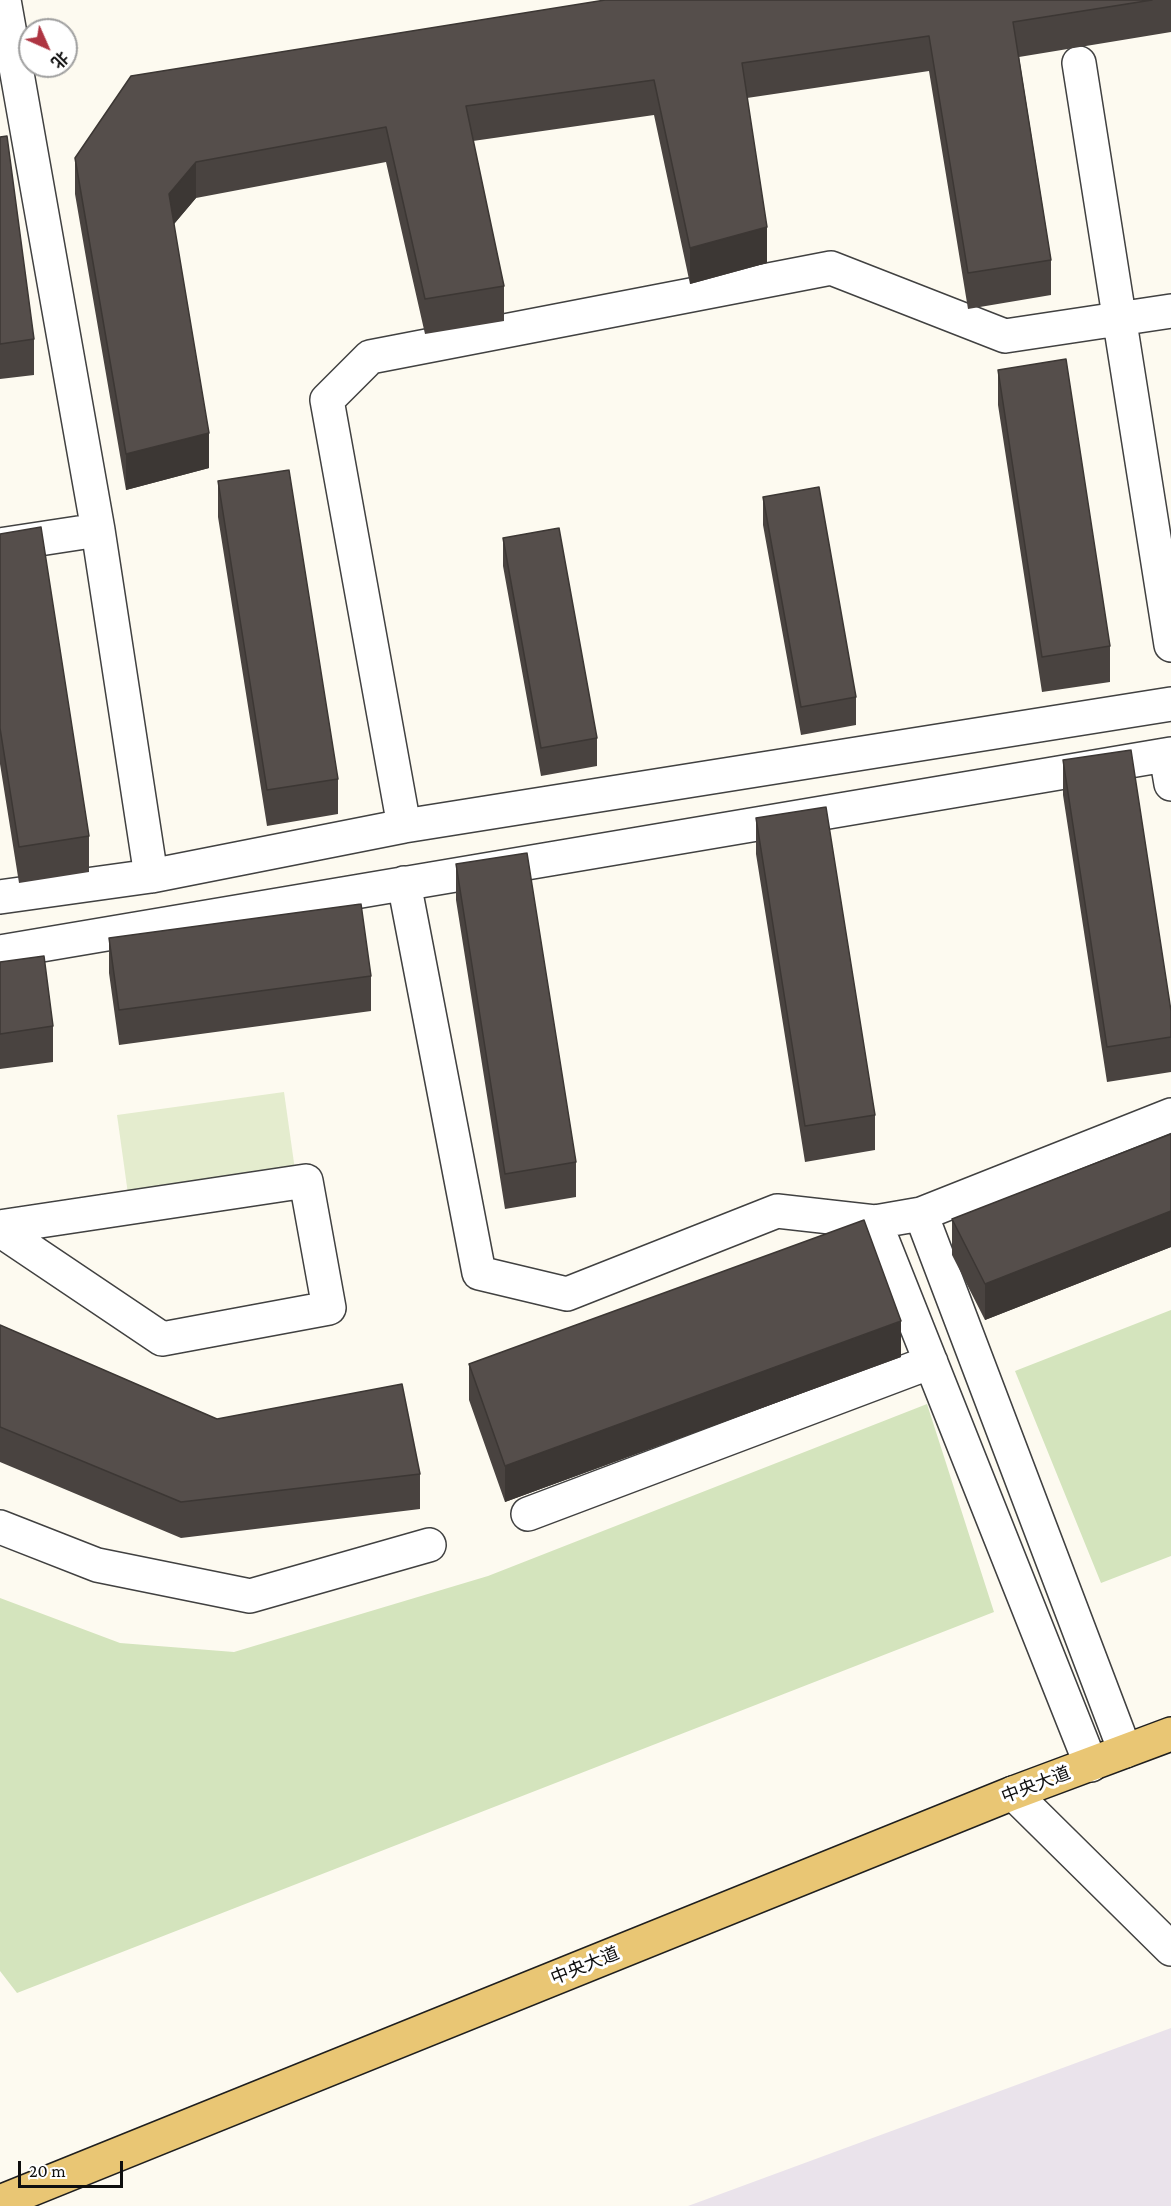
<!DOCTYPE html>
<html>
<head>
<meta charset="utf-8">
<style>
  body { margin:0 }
  #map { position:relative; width:1171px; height:2206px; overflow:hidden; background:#fdfaf0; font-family:"Crimson Pro","Noto Sans SC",serif }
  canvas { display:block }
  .north { position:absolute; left:18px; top:18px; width:60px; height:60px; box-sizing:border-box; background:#fff; border:2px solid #9f9f9f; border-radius:50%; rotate:135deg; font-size:16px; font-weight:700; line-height:24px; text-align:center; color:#0e0e0e }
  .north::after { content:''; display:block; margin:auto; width:21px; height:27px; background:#ae3542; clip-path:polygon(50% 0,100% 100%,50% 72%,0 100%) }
  .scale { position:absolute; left:18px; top:2161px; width:105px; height:27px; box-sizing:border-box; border:3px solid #0e0e0e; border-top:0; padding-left:8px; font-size:18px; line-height:21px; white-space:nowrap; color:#0e0e0e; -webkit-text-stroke:4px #fff; paint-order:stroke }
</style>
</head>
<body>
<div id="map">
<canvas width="1171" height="2206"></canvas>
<div class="north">北</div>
<div class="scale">20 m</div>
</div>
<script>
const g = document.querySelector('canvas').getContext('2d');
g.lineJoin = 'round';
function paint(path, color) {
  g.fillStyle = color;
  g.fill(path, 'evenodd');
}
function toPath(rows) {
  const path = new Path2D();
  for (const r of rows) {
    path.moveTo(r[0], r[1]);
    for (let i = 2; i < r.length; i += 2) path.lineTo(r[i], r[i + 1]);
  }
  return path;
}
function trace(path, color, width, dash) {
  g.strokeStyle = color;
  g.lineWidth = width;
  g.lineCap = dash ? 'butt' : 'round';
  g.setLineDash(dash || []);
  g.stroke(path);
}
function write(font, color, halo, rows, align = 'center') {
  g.font = font + ' "Crimson Pro","Noto Sans SC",serif';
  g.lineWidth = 6;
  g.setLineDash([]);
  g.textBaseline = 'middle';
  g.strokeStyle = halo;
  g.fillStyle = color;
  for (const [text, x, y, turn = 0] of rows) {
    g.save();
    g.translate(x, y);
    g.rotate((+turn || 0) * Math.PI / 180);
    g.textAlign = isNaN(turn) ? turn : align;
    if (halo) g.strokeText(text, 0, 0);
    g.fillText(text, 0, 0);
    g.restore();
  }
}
const industrial = toPath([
  [1171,2028,1171,2206,688,2206]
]);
const green = toPath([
  [1171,1310,1171,1556,1101,1583,1015,1371],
  [927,1404,994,1612,17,1993,0,1971,0,1598,120,1643,234,1652,488,1576]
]);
const pitch = toPath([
  [284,1092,295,1170,128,1194,117,1115]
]);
const minor = toPath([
  [4,0,98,530],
  [1079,63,1171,645],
  [0,545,98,530,151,876],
  [1166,755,1171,784],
  [404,826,327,400,370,357,831,268,1005,336,1171,311],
  [404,883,479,1273,567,1294,777,1211,875,1222,921,1214],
  [0,897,151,876,404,826,1171,704],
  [0,952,1171,754],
  [875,1222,1091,1765],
  [0,1227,306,1181,329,1308,162,1339,0,1230],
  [528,1514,931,1362],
  [0,1527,97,1565,250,1596,429,1545],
  [1125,1751,921,1214,1171,1115],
  [1013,1793,1171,1949]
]);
const primary = toPath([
  [0,2202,1013,1793,1171,1734]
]);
const wall = toPath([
  [605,0,1171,0,1171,32,1019,57,1051,260,1051,295,968,309,929,71,747,98,767,263,690,284,654,115,473,141,504,286,504,321,425,334,386,162,196,198,174,224,209,468,126,490,75,194,75,158],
  [0,137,34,339,34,375,0,379],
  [998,370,1110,646,1110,682,1042,692,998,405],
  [218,481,338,779,338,814,267,826,218,517],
  [763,497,856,697,856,725,801,735,763,525],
  [0,534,89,836,89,872,19,883,0,764],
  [503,538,597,738,597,766,541,776,503,566],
  [1063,760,1171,1011,1171,1072,1107,1082,1063,795],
  [756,818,875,1115,875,1150,805,1162,756,854],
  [456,864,576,1162,576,1197,505,1209,456,900],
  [109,938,371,976,371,1011,119,1045,109,973],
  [0,962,53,1026,53,1062,0,1069],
  [1171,1134,1171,1247,985,1320,952,1255,952,1219],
  [0,1325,217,1419,420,1474,420,1509,181,1538,0,1462],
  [901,1357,505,1502,469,1400,469,1364]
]);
const shadedWall = toPath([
  [196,162,196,198,169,230,169,194],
  [767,227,767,263,690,284,690,248],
  [209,433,209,468,126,490,126,454],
  [1171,1211,1171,1247,985,1320,985,1284],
  [901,1321,901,1357,505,1502,505,1466]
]);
const building = toPath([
  [605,0,1152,0,1013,22,1051,260,968,273,929,36,742,63,767,227,690,248,654,80,466,106,504,286,425,299,386,127,196,162,169,194,209,433,126,454,75,158,131,76,605,0],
  [7,136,34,339,0,344,0,137,7,136],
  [1066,359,1110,646,1042,657,998,370,1066,359],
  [289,470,338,779,267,790,218,481,289,470],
  [819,487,856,697,801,707,763,497,819,487],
  [41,527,89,836,19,847,0,728,0,534,41,527],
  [559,528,597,738,541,748,503,538,559,528],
  [1131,750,1171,1011,1171,1037,1107,1047,1063,760,1131,750],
  [826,807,875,1115,805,1126,756,818,826,807],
  [527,853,576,1162,505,1174,456,864,527,853],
  [361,904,371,976,119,1010,109,938,361,904],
  [44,956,53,1026,0,1034,0,962,44,956],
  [1171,1134,1171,1211,985,1284,952,1219,1171,1134],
  [864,1220,901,1321,505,1466,469,1364,864,1220],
  [0,1325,217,1419,402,1384,420,1474,181,1502,0,1427,0,1325]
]);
const streetNames = [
  ["中央大道",1036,1785,-21],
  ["中央大道",585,1966,-22]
];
paint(industrial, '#eae3eb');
paint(green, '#d4e4bd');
paint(pitch, '#e4ecce');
trace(minor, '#414141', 36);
trace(primary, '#1f1f1f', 36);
trace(minor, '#fff', 33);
trace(primary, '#e9c674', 33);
paint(wall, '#494340');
paint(shadedWall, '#3c3734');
paint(building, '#554e4b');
trace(building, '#3c3734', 1.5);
write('18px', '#0e0e0e', '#fff', streetNames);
</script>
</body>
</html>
